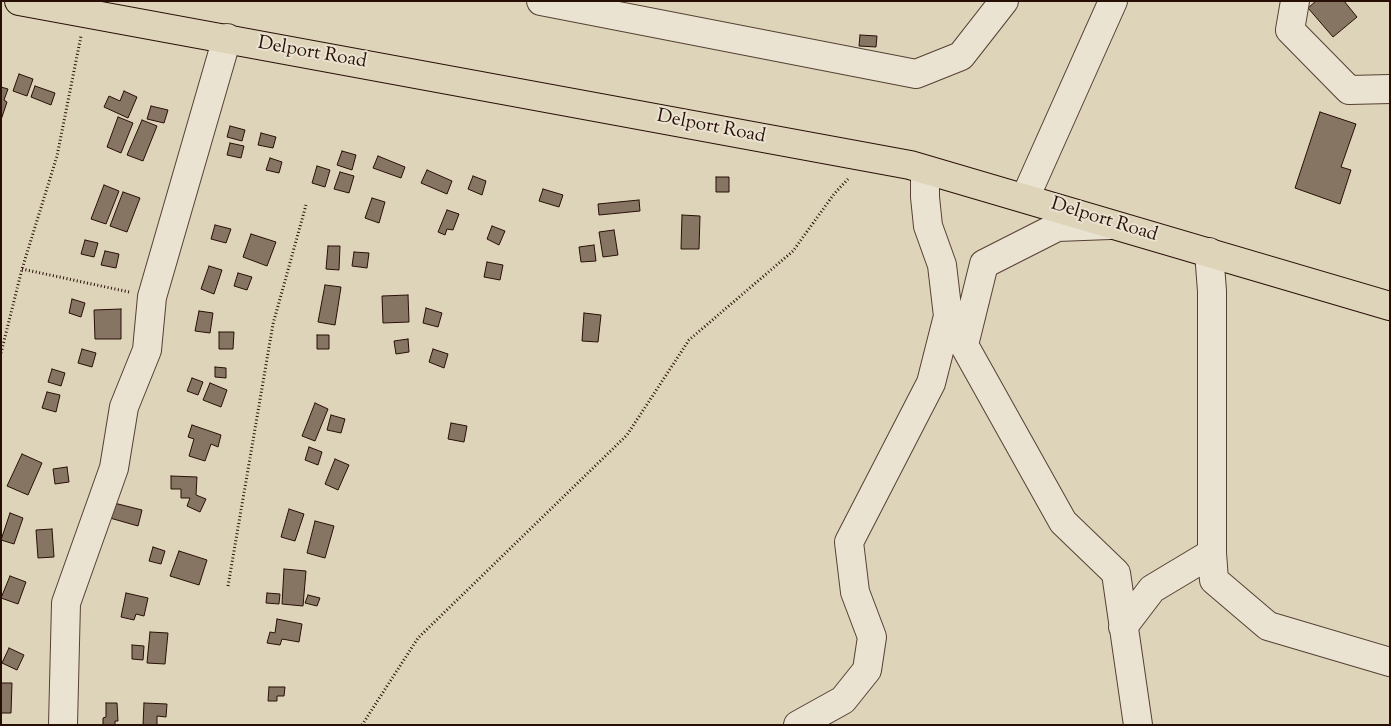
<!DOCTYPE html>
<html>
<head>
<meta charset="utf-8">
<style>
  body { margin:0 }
  #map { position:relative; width:1391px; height:726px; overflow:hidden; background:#ded4ba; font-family:"Sorts Mill Goudy",serif }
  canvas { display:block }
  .frame { position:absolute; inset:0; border:2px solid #280f06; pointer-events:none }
</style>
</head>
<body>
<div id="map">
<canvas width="1391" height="726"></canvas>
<div class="frame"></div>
</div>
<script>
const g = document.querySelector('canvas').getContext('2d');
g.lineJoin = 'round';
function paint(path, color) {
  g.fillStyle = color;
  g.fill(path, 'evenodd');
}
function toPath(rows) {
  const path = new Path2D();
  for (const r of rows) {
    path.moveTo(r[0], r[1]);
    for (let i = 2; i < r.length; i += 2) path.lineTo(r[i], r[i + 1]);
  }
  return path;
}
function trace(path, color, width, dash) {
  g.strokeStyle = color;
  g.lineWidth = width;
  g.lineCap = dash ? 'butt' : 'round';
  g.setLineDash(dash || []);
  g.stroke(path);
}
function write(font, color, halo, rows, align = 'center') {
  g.font = font + ' "Sorts Mill Goudy",serif';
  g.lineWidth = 4;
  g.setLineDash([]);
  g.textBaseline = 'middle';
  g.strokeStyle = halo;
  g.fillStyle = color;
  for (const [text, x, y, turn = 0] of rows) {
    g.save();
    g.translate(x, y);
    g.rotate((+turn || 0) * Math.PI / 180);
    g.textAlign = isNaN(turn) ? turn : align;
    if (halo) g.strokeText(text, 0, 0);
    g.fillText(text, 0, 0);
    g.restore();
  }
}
const building = toPath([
  [1316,1,1344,1,1357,17,1333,37,1308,8,1316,1],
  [860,35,877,36,876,47,859,46,860,35],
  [19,74,33,79,27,96,13,91,19,74],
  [35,86,55,93,51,105,31,97,35,86],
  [1,87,8,89,4,100,7,102,1,120,1,87],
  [124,91,137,97,128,118,104,107,109,96,120,101,124,91],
  [151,106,168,110,164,123,147,119,151,106],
  [1320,112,1356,124,1341,167,1351,170,1340,204,1295,188,1320,112],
  [118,117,133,123,121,153,107,147,118,117],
  [142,120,157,126,143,161,127,155,142,120],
  [230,126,245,130,242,141,227,137,230,126],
  [261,133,276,137,273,148,258,145,261,133],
  [230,143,244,146,241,158,227,155,230,143],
  [342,151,356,155,352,170,337,165,342,151],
  [378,156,405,167,401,178,373,168,378,156],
  [270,158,282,162,279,173,266,170,270,158],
  [317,166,330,170,325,187,312,183,317,166],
  [427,170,452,181,447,194,421,183,427,170],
  [340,172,354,176,349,193,334,189,340,172],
  [473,176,486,181,482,195,468,189,473,176],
  [716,177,729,177,729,192,716,192,716,177],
  [104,185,119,191,106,224,91,219,104,185],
  [543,189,563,195,559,207,539,201,543,189],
  [123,192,140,198,127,232,110,226,123,192],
  [372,198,385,202,379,223,365,218,372,198],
  [639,200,640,211,599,215,598,204,639,200],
  [447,210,459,214,453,230,447,229,445,235,438,232,447,210],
  [682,215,700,216,699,249,681,249,682,215],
  [215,225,231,229,226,243,211,239,215,225],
  [492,226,505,231,499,245,487,239,492,226],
  [614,230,618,255,603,257,599,232,614,230],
  [251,234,276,242,267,266,243,257,251,234],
  [85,240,98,243,94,257,81,254,85,240],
  [594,245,596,261,581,262,579,247,594,245],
  [328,246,340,246,339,270,326,269,328,246],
  [105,251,119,254,116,268,101,265,105,251],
  [354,252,369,253,367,268,352,266,354,252],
  [487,262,503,265,500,280,484,277,487,262],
  [209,266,222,270,214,294,201,289,209,266],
  [238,273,252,277,247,290,234,286,238,273],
  [325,285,341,287,335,325,318,322,325,285],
  [408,295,409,322,383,323,382,296,408,295],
  [72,299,85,303,81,317,69,313,72,299],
  [426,308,442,313,438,327,423,323,426,308],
  [121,309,121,339,95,339,94,310,121,309],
  [199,311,213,313,210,333,195,331,199,311],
  [584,313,601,315,598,342,582,341,584,313],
  [219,332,234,332,233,349,219,349,219,332],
  [317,335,329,335,329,349,317,349,317,335],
  [408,339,409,352,396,354,394,341,408,339],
  [82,349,96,353,92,367,78,363,82,349],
  [433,349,448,354,444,368,429,362,433,349],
  [215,367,226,368,226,378,215,377,215,367],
  [52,369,65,373,61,386,48,382,52,369],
  [192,378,203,382,198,395,187,391,192,378],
  [210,383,227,390,221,407,203,400,210,383],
  [47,392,60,395,56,412,42,408,47,392],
  [315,403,328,409,315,441,302,436,315,403],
  [331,415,345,419,341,433,327,430,331,415],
  [451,423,467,426,464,442,448,439,451,423],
  [192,425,221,435,218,447,211,444,205,461,189,456,194,439,188,437,192,425],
  [309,447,322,452,318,465,305,460,309,447],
  [22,454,42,463,28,495,7,486,22,454],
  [335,459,349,465,338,490,325,484,335,459],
  [67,467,69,482,55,484,53,469,67,467],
  [171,476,197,477,196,495,206,499,200,512,187,506,190,498,181,498,181,489,171,489,171,476],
  [114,503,142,510,138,526,110,518,114,503],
  [289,509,304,514,295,541,281,537,289,509],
  [10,513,23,518,14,544,1,540,10,513],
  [315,521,334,526,325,558,307,553,315,521],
  [52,529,54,557,38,558,36,530,52,529],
  [153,547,165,551,161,564,149,561,153,547],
  [179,551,207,560,199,585,170,576,179,551],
  [284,569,306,571,303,606,282,604,284,569],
  [10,576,26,582,18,604,1,598,10,576],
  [126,593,148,598,144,616,136,614,134,620,121,617,126,593],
  [267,593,280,594,279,604,266,603,267,593],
  [308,595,320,598,317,606,305,603,308,595],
  [277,619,302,624,299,642,282,639,280,645,267,643,270,632,275,633,277,619],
  [150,632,168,633,165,664,147,663,150,632],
  [132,645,144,646,143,660,132,659,132,645],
  [9,648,24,655,17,670,2,663,9,648],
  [1,683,12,683,11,713,1,713,1,683],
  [269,687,285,687,284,696,277,696,277,701,268,701,269,687],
  [106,703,117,703,118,721,115,721,115,725,103,725,103,718,106,717,106,703],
  [144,703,167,704,166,717,157,716,157,725,143,725,144,703]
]);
const path = toPath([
  [22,269,129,292],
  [1,353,22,269,57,156,81,36],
  [228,586,273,324,306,205],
  [362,725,418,638,627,435,689,340,793,251,834,194,848,179]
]);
const minor = toPath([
  [541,1,916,74,961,56,1004,1],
  [1295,1,1290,30,1349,90,1390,89],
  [1025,198,1113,1],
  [1110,225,1057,227,984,264,964,345,1063,522,1116,573,1138,725],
  [1212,553,1214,580,1268,626,1390,662],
  [1123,627,1152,589,1212,553,1212,291,1209,252],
  [63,725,66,603,114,468,124,407,147,350,152,297,227,38],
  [798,725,843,700,867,670,872,637,855,592,849,542,931,383,948,316,942,265,928,226,925,197,925,170]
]);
const major = toPath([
  [19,1,910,165,1390,306]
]);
const streetNames = [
  ["Delport Road",312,54,10],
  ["Delport Road",711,128,11],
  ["Delport Road",1104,221,17]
];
paint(building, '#877564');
trace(building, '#280f06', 1);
trace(minor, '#564033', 30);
trace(major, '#280f06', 30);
trace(path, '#280f06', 3, [1, 2.5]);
trace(minor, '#eae3d2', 28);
trace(major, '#ded4ba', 28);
write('19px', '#280f06', '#eae3d2', streetNames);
</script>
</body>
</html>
